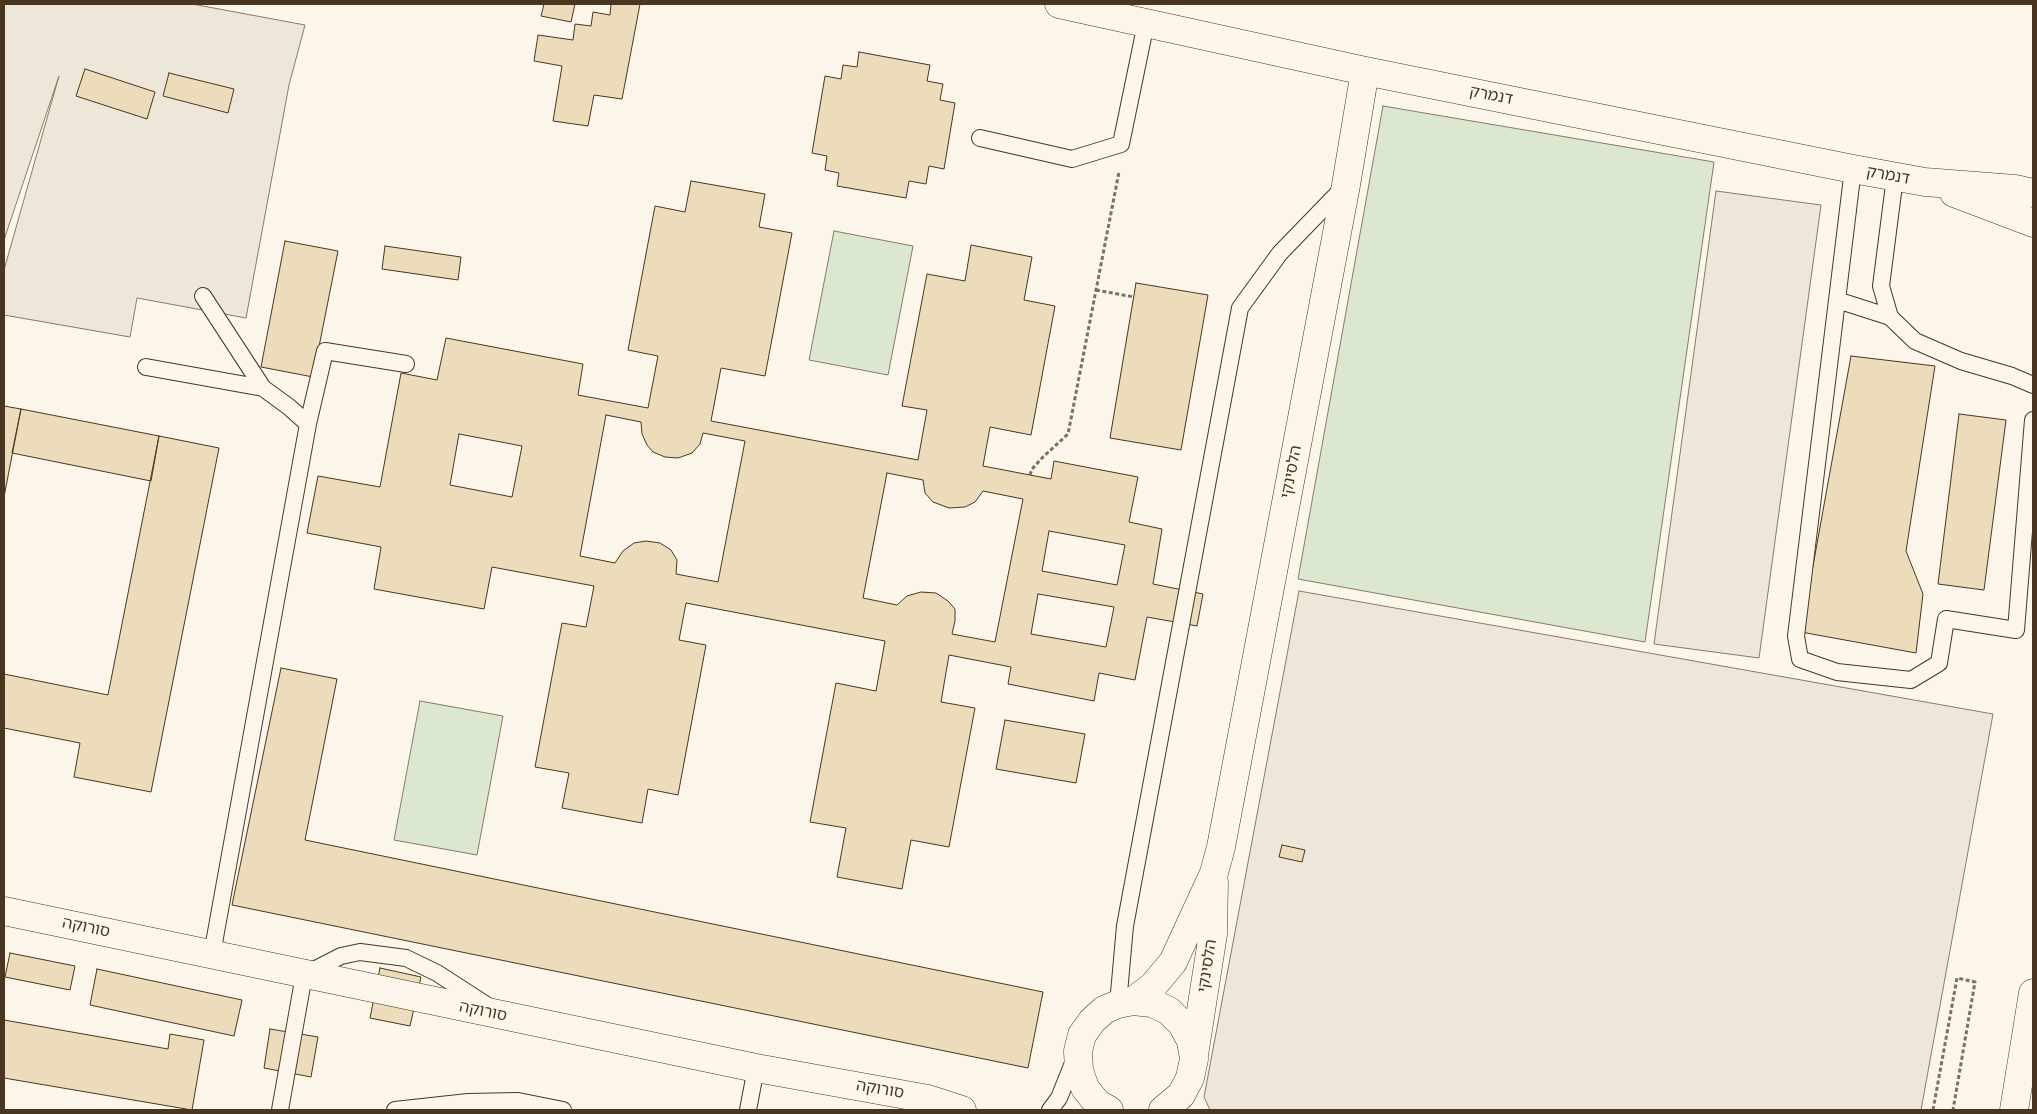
<!DOCTYPE html>
<html>
<head>
<meta charset="utf-8">
<style>
  body { margin:0 }
  #map { position:relative; width:2037px; height:1114px; overflow:hidden; background:#fbf6e9; font-family:"Sofia Sans Condensed",sans-serif }
  canvas { display:block }
  .frame { position:absolute; inset:0; border:5px solid #4a3520; pointer-events:none }
</style>
</head>
<body>
<div id="map">
<canvas width="2037" height="1114"></canvas>
<div class="frame"></div>
</div>
<script>
const g = document.querySelector('canvas').getContext('2d');
g.lineJoin = 'round';
function paint(path, color) {
  g.fillStyle = color;
  g.fill(path, 'evenodd');
}
function toPath(rows) {
  const path = new Path2D();
  for (const r of rows) {
    path.moveTo(r[0], r[1]);
    for (let i = 2; i < r.length; i += 2) path.lineTo(r[i], r[i + 1]);
  }
  return path;
}
function trace(path, color, width, dash) {
  g.strokeStyle = color;
  g.lineWidth = width;
  g.lineCap = dash ? 'butt' : 'round';
  g.setLineDash(dash || []);
  g.stroke(path);
}
function write(font, color, halo, rows, align = 'center') {
  g.font = font + ' "Sofia Sans Condensed","Noto Sans Hebrew",sans-serif';
  g.lineWidth = 4;
  g.setLineDash([]);
  g.textBaseline = 'middle';
  g.strokeStyle = halo;
  g.fillStyle = color;
  for (const [text, x, y, turn = 0] of rows) {
    g.save();
    g.translate(x, y);
    g.rotate((+turn || 0) * Math.PI / 180);
    g.textAlign = isNaN(turn) ? turn : align;
    if (halo) g.strokeText(text, 0, 0);
    g.fillText(text, 0, 0);
    g.restore();
  }
}
const green = toPath([
  [1383,106,1714,162,1645,642,1298,579,1383,106],
  [834,231,913,246,888,375,809,360,834,231],
  [420,701,503,716,477,855,394,840,420,701]
]);
const parking = toPath([
  [4,4,192,4,305,25,289,85,246,318,137,298,130,337,4,315,4,270,59,76,4,240,4,4],
  [1716,191,1821,205,1759,658,1654,644,1716,191],
  [1299,591,1993,714,1921,1110,1210,1110,1204,1097,1299,591]
]);
const building = toPath([
  [544,4,575,4,571,22,541,16,544,4],
  [611,4,640,4,622,99,594,95,588,126,553,121,562,66,534,61,538,35,573,40,575,24,591,26,593,12,610,15,611,4],
  [859,52,930,65,927,81,943,84,940,100,955,103,944,169,929,166,926,184,909,181,906,198,837,186,839,173,825,170,827,156,812,153,825,76,841,79,843,65,857,67,859,52],
  [85,69,155,92,147,119,76,96,85,69],
  [169,73,234,89,228,113,163,96,169,73],
  [691,181,765,194,759,227,792,233,765,376,721,368,711,421,918,460,927,410,902,406,927,274,965,281,971,245,1032,257,1024,300,1055,306,1031,435,990,427,983,466,1051,479,1054,461,1138,477,1129,522,1162,529,1153,584,1203,594,1197,626,1147,617,1135,680,1099,673,1094,701,1008,684,1011,667,949,655,941,702,975,708,949,847,911,840,902,889,837,877,846,828,810,822,836,683,876,691,885,641,686,603,679,640,706,645,678,795,648,789,642,823,562,808,569,773,535,767,562,623,586,627,594,586,492,567,484,609,374,589,381,547,307,533,318,476,380,487,401,373,437,380,446,338,583,364,578,395,648,408,658,356,628,350,655,206,685,212,691,181],
  [606,415,641,422,642,434,647,445,653,452,665,457,678,458,692,453,700,444,703,433,745,441,718,582,676,574,677,560,671,550,660,543,646,541,634,543,623,551,615,563,580,556,606,415],
  [459,434,522,446,512,497,450,485,459,434],
  [887,473,923,480,925,493,933,502,949,508,965,507,975,502,983,491,1023,499,995,642,952,634,955,621,955,609,948,601,936,593,921,592,907,596,897,605,863,598,887,473],
  [1049,531,1125,545,1117,585,1042,571,1049,531],
  [1038,594,1114,607,1106,647,1031,634,1038,594],
  [285,241,338,251,313,377,261,367,285,241],
  [385,246,461,257,458,280,382,269,385,246],
  [1136,283,1208,295,1181,450,1110,438,1136,283],
  [1851,356,1935,366,1906,551,1923,594,1916,653,1801,632,1851,356],
  [4,406,21,409,4,497,4,406],
  [21,409,159,436,151,481,12,453,21,409],
  [1959,414,2006,420,1984,590,1938,584,1959,414],
  [159,436,219,448,151,792,74,777,80,743,4,728,4,674,108,695,159,436],
  [281,668,337,679,305,840,1043,992,1028,1068,232,905,281,668],
  [1005,720,1085,734,1076,783,996,769,1005,720],
  [1282,845,1305,850,1302,862,1279,857,1282,845],
  [10,953,75,966,70,990,5,977,10,953],
  [380,968,421,977,410,1026,370,1018,380,968],
  [97,969,242,1000,234,1036,90,1005,97,969],
  [4,1020,168,1049,170,1034,204,1040,192,1110,4,1078,4,1020],
  [270,1029,318,1037,311,1077,264,1068,270,1029]
]);
const path = toPath([
  [1096,290,1134,297],
  [1030,475,1032,469,1043,457,1068,434,1119,172],
  [1933,1110,1957,978,1975,982,1953,1110]
]);
const service = toPath([
  [980,138,1072,159,1121,144,1146,23],
  [1853,169,1796,636,1800,659,1837,672,1911,680,1939,663,1946,619,2016,630,2033,420],
  [1895,177,1881,286,1890,317,1915,341,1961,361,2012,376,2033,385],
  [203,296,263,388],
  [1837,300,1890,317],
  [146,367,263,388,289,407,308,424,212,954],
  [308,424,325,351,406,364],
  [1118,1004,1125,926,1240,308,1280,253,1344,187],
  [280,1110,304,975,341,956,360,952,406,958,437,973,488,1006],
  [395,1110,468,1102,518,1101,563,1110],
  [748,1110,756,1068],
  [1050,1110,1059,1098,1075,1058]
]);
const minor = toPath([
  [1059,4,1365,71,1853,169,1925,182,2015,189,2033,193],
  [1954,193,2033,223],
  [4,911,756,1068,928,1099,962,1110],
  [1133,1001,1153,986,1173,962,1214,873,1221,847,1346,185,1365,71],
  [1194,1055,1213,934,1214,882],
  [1109,1110,1097,1103,1085,1088,1079,1070,1078,1051,1082,1035,1092,1021,1104,1010,1118,1004,1133,1001,1152,1003,1169,1011,1182,1024,1191,1041,1194,1059,1190,1078,1181,1095,1163,1110]
]);
const primary = toPath([
  [2014,1110,2033,993]
]);
const streetNames = [
  ["דנמרק",1491,96,11],
  ["דנמרק",1888,176,10],
  ["הלסינקי",1292,472,-79],
  ["סורוקה",86,928,12],
  ["הלסינקי",1208,966,-81],
  ["סורוקה",483,1012,12],
  ["סורוקה",880,1090,10]
];
paint(green, '#dce7d0');
trace(green, '#887966', 1);
paint(parking, '#ede7d9');
trace(parking, '#887966', 1);
paint(building, '#ecdcbc');
trace(building, '#4a3520', 1);
trace(service, '#4a3520', 18);
trace(minor, '#4a3520', 29);
trace(primary, '#4a3520', 29);
trace(path, '#7f6f5c', 3, [4, 2.5]);
trace(service, '#fbf6e9', 16);
trace(minor, '#fbf6e9', 28);
trace(primary, '#fbf6e9', 28);
write('16px', '#4a3520', '#fbf6e9', streetNames);
</script>
</body>
</html>
